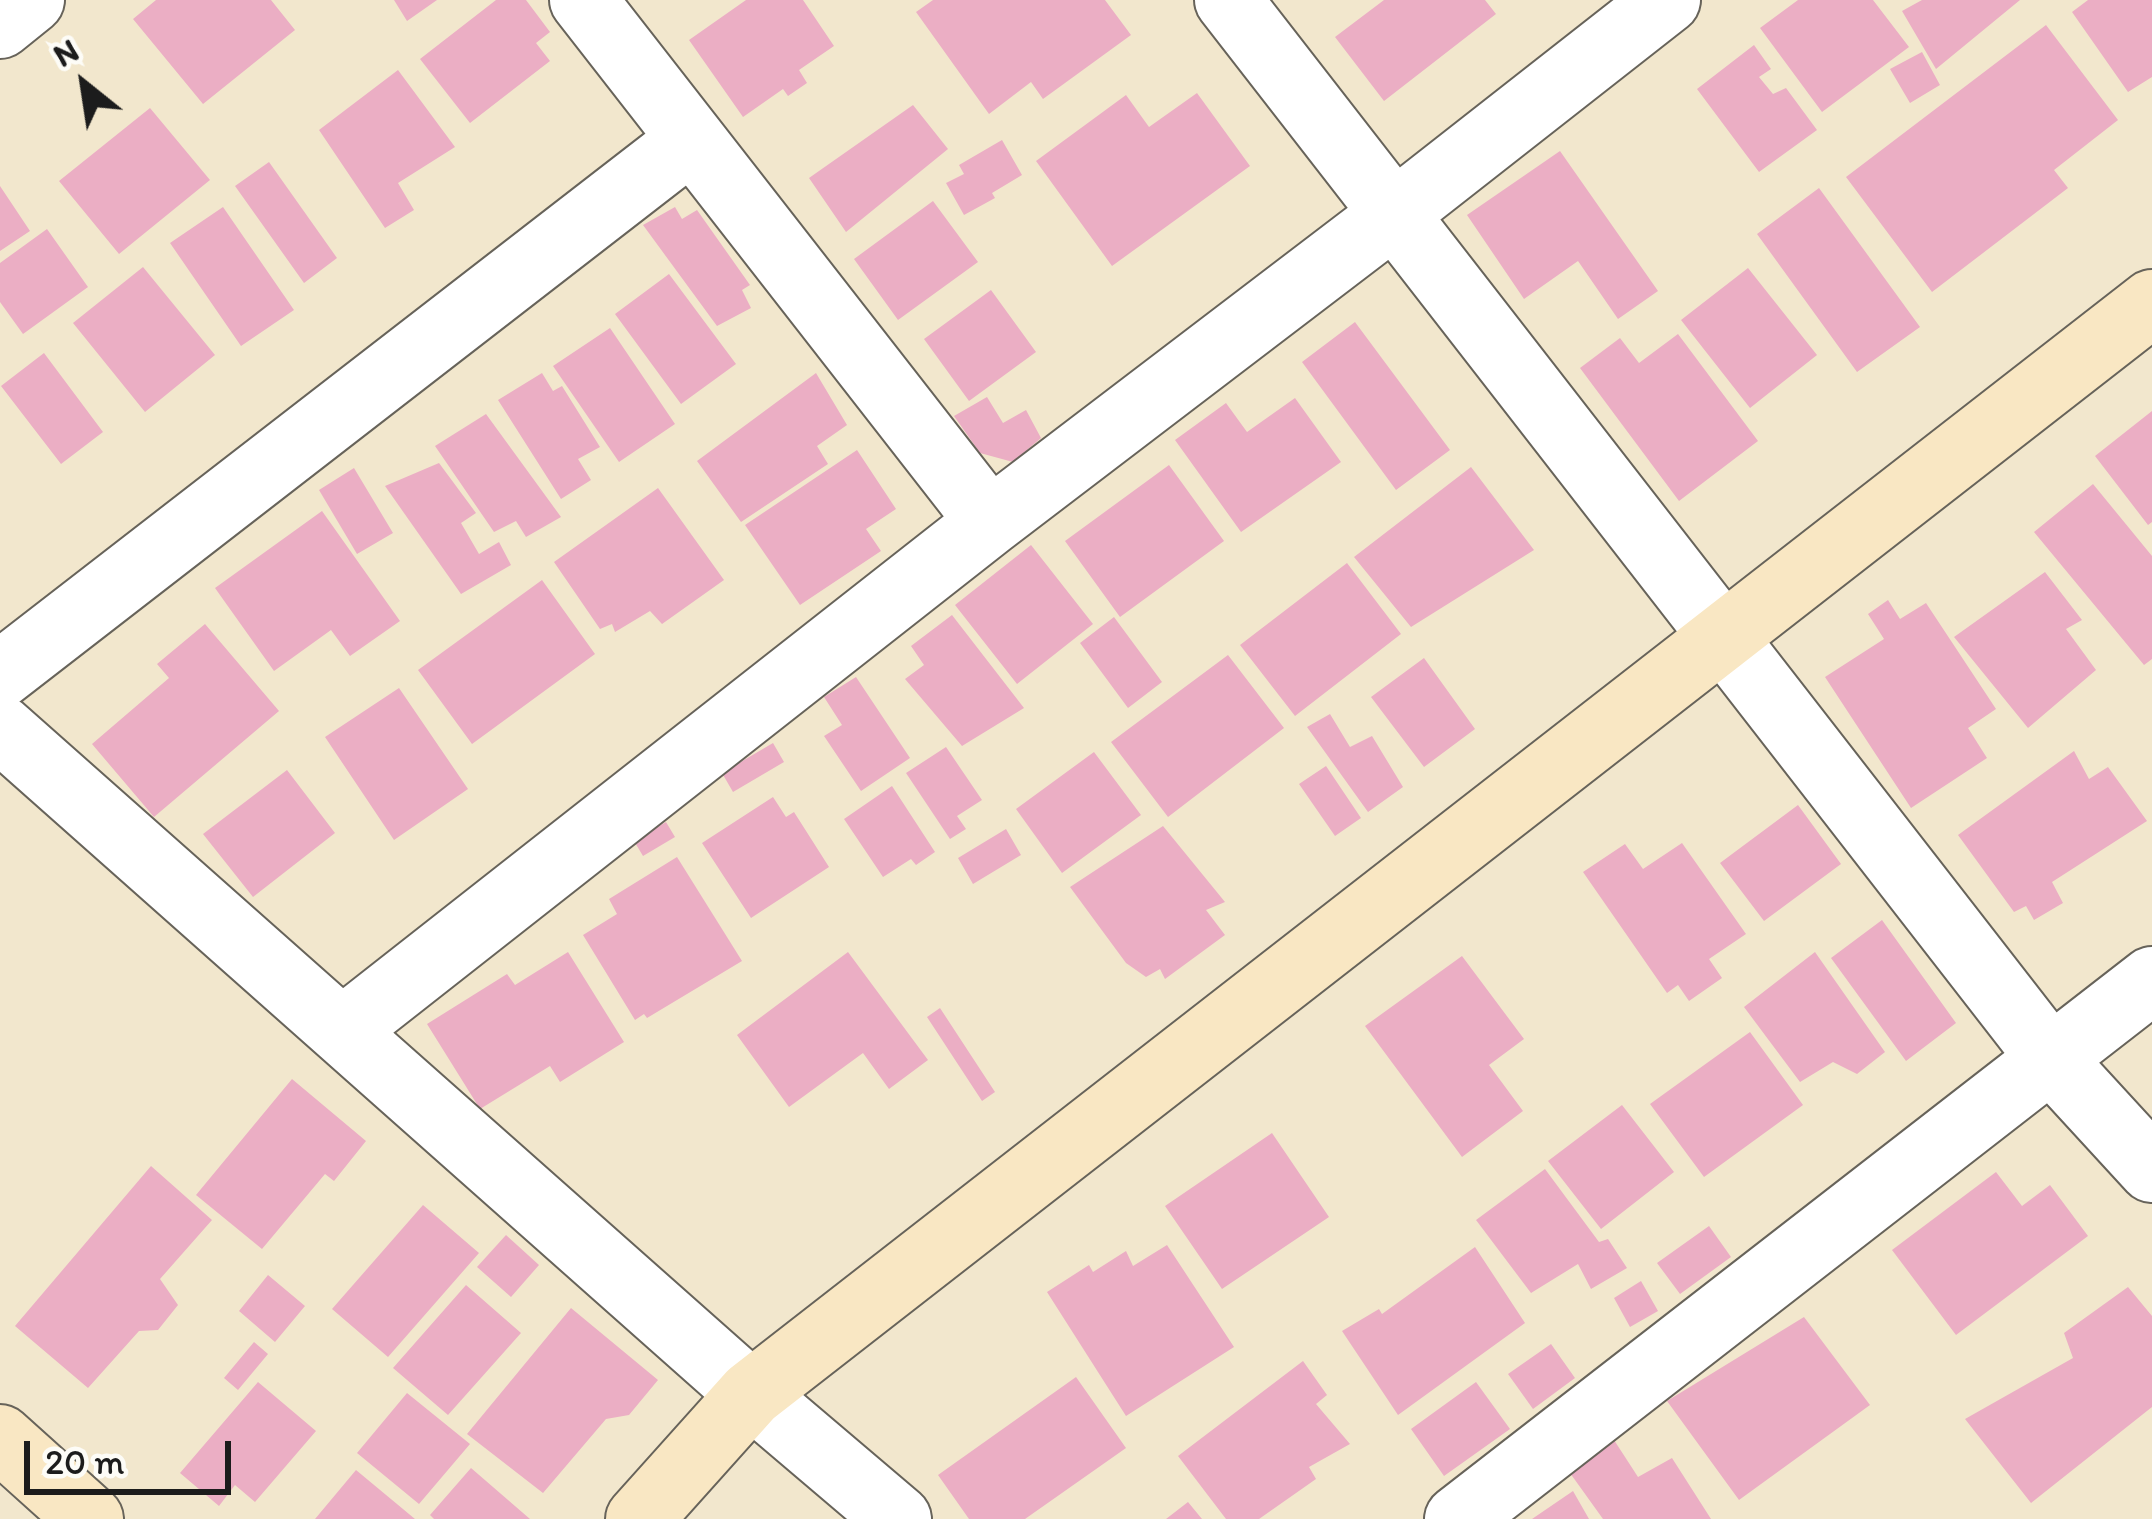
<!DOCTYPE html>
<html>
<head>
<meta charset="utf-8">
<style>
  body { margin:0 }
  #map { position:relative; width:2152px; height:1519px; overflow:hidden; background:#f2e7cd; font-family:Itim,sans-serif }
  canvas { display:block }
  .north { position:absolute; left:24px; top:24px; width:120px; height:120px; -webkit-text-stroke:9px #fdfcf7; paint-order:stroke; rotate:330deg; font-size:33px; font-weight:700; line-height:48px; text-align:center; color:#1c1c1c }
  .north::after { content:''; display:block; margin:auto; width:42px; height:54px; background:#1c1c1c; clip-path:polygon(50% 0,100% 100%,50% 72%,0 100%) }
  .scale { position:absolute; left:24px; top:1441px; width:207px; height:54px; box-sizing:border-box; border:6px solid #1c1c1c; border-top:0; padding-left:15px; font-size:36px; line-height:42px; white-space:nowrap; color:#1c1c1c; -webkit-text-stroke:9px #fdfcf7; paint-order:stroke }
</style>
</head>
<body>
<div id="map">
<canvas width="2152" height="1519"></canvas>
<div class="north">N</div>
<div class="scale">20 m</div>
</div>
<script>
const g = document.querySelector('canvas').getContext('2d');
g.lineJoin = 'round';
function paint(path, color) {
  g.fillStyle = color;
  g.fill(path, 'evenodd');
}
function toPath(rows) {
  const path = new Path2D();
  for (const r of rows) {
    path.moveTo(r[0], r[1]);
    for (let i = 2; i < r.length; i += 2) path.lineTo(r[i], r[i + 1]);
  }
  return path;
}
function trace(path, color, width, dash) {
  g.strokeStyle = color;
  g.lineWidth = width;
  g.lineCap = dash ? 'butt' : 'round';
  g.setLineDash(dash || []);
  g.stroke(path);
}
const building = toPath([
  [156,0,271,0,295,30,203,104,133,19],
  [394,0,437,0,407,21],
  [496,0,526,0,550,32,536,43,550,61,470,123,420,59],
  [746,0,803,0,834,46,799,70,807,83,788,96,783,89,743,117,689,40],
  [933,0,1105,0,1131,35,1043,99,1031,82,989,114,916,12],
  [1384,0,1485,0,1496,14,1384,101,1335,37],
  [1798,0,1873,0,1909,47,1822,112,1760,28],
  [1922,0,2020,0,1936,69,1902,11],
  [2088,0,2152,0,2152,77,2128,92,2072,12],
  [2046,25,2118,120,2054,170,2068,188,1932,292,1846,177],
  [1754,45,1771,69,1759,77,1773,94,1786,88,1817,130,1759,172,1697,89],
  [1922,52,1940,85,1910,103,1890,69],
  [398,70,455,147,398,183,414,210,385,228,319,130],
  [1197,93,1250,166,1112,266,1036,161,1126,95,1149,127],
  [913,105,948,149,846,232,809,178],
  [150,108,210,180,119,254,59,181],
  [1002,140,1022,175,992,193,995,198,964,215,946,183,964,174,959,165],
  [1560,151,1658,291,1618,319,1578,261,1524,299,1467,215],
  [269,162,337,258,304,283,235,186],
  [0,186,30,231,0,251],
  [1819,188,1920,327,1857,372,1757,234],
  [933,201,978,262,898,320,854,259],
  [223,207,294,310,241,346,170,243],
  [675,207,682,219,697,210,750,285,742,290,751,308,717,326,643,225],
  [47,229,88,287,23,334,0,302,0,263],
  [143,267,215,355,145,412,73,323],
  [1748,268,1817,355,1750,408,1681,320],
  [669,274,736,364,681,404,615,314],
  [991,290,1036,352,969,401,924,339],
  [1355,322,1450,450,1396,490,1302,362],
  [610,328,675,424,619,462,553,366],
  [1678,334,1758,441,1679,501,1580,368,1620,338,1639,363],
  [44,353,103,432,61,464,1,386],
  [542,373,553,391,562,386,600,447,578,459,591,480,561,499,498,400],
  [816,373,847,425,817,446,828,464,741,522,697,461],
  [987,397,1003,423,1026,410,1041,438,1013,462,980,453,954,416],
  [1295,398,1341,462,1241,532,1175,440,1226,403,1247,432],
  [2152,411,2152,522,2148,525,2095,456],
  [486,414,561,517,526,537,516,521,494,532,435,446],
  [857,450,896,509,866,529,881,551,800,605,745,525],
  [439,463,476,513,461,523,479,554,499,542,511,565,461,594,385,486],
  [1169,465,1224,541,1120,617,1065,541],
  [1471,467,1534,550,1411,627,1354,557],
  [354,468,393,533,357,554,319,490],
  [2093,484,2152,556,2152,659,2144,665,2034,532],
  [658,488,724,580,662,624,650,611,615,632,612,624,600,629,554,562],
  [322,511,400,621,350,656,331,630,274,671,215,588],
  [1031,545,1093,624,1017,684,955,605],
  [1347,563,1401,634,1295,716,1240,645],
  [2045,572,2082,620,2066,629,2096,670,2028,728,1954,637],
  [542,580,595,654,472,744,418,670],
  [1888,600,1900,619,1926,603,1996,709,1968,728,1987,758,1911,808,1825,677,1884,639,1868,614],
  [952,615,1024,708,962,746,905,679,924,665,911,646],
  [1114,617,1162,682,1128,708,1080,643],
  [205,624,279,711,154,817,92,744,169,678,157,664],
  [1228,655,1284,728,1168,817,1111,742],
  [1424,658,1475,729,1424,767,1371,697],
  [856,677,910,758,861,791,824,736,842,725,824,697],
  [399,688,468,789,394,840,325,737],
  [1330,714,1350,747,1372,736,1403,787,1368,812,1307,727],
  [773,743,784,762,733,792,722,773],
  [946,747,982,800,957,816,966,829,950,839,906,773],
  [2074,751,2089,779,2108,767,2147,821,2052,882,2063,903,2034,920,2026,906,2014,912,1958,835],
  [1094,752,1141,815,1062,873,1016,809],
  [1326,766,1361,818,1335,836,1299,784],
  [287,770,335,833,253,897,203,834],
  [892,786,935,852,916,865,911,859,883,877,844,819],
  [773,797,786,817,794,812,829,867,751,918,702,843],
  [1798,805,1841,864,1764,921,1720,863],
  [666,822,675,837,643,856,634,841],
  [1163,826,1225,902,1206,910,1225,935,1165,979,1160,969,1146,977,1126,963,1070,887],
  [1006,829,1021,855,973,884,958,858],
  [1682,843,1746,934,1709,959,1722,978,1689,1001,1678,985,1667,993,1583,872,1625,844,1643,869],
  [677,857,742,961,647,1018,644,1014,635,1020,583,935,617,914,609,899],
  [1882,920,1956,1023,1906,1061,1831,958],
  [568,952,624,1042,560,1082,550,1066,480,1109,427,1024,507,974,515,985],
  [848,952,928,1060,889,1089,863,1053,789,1107,737,1035],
  [1815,952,1885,1052,1857,1074,1833,1062,1800,1082,1744,1007],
  [1462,956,1524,1039,1489,1065,1523,1111,1462,1157,1365,1026],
  [940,1008,995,1092,982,1101,927,1017],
  [1750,1032,1803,1105,1704,1177,1650,1104],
  [292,1079,366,1141,334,1181,325,1174,262,1249,196,1195],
  [1622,1105,1674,1172,1601,1229,1548,1161],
  [1272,1133,1329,1217,1222,1289,1165,1206],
  [151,1166,212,1220,160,1279,178,1305,158,1330,139,1331,88,1388,15,1326],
  [1545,1169,1599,1242,1608,1239,1627,1268,1591,1289,1578,1264,1531,1293,1476,1220],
  [1996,1172,2022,1206,2050,1185,2088,1236,1956,1335,1892,1250],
  [423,1205,479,1253,388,1357,332,1309],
  [1709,1226,1731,1257,1680,1294,1657,1263],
  [506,1235,539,1265,511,1297,477,1267],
  [1167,1245,1234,1347,1126,1416,1047,1292,1089,1265,1093,1272,1126,1251,1133,1266],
  [1475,1247,1525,1323,1398,1415,1342,1331,1379,1309,1382,1314],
  [268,1275,305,1306,275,1342,239,1311],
  [1641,1281,1658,1311,1630,1327,1614,1298],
  [466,1285,521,1333,448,1415,393,1368],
  [2128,1287,2152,1316,2152,1407,2031,1503,1965,1419,2073,1358,2064,1333],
  [571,1308,658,1380,629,1415,606,1419,543,1493,467,1434],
  [1804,1317,1870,1405,1739,1500,1667,1401],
  [254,1342,268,1354,238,1390,224,1378],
  [1551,1344,1575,1378,1533,1409,1508,1374],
  [1303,1361,1327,1395,1316,1404,1350,1444,1309,1467,1316,1479,1259,1519,1226,1519,1178,1456],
  [1076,1377,1126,1448,1025,1519,969,1519,938,1475],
  [258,1382,316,1431,255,1502,235,1485,219,1506,180,1473],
  [1476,1382,1510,1429,1444,1476,1411,1429],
  [407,1393,470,1444,419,1504,357,1453],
  [1614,1440,1638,1477,1672,1458,1711,1519,1603,1519,1570,1473],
  [471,1468,530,1519,434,1519,430,1515],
  [356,1470,415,1519,315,1519],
  [1573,1491,1589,1519,1532,1519],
  [1188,1502,1202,1519,1166,1519]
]);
const street = toPath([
  [583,0,990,522],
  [1228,0,2051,1059,2152,1169],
  [0,25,31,0],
  [0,675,691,140],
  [0,728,751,1394,898,1519],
  [342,1031,990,522,1394,214,1667,0],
  [1458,1519,2152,980]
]);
const secondary = toPath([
  [0,1438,90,1519],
  [639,1519,751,1394,2152,303]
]);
paint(building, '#ebaec4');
trace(street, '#67635a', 70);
trace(secondary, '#67635a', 70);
trace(street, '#fff', 66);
trace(secondary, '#f9e7c3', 66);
</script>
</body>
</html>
